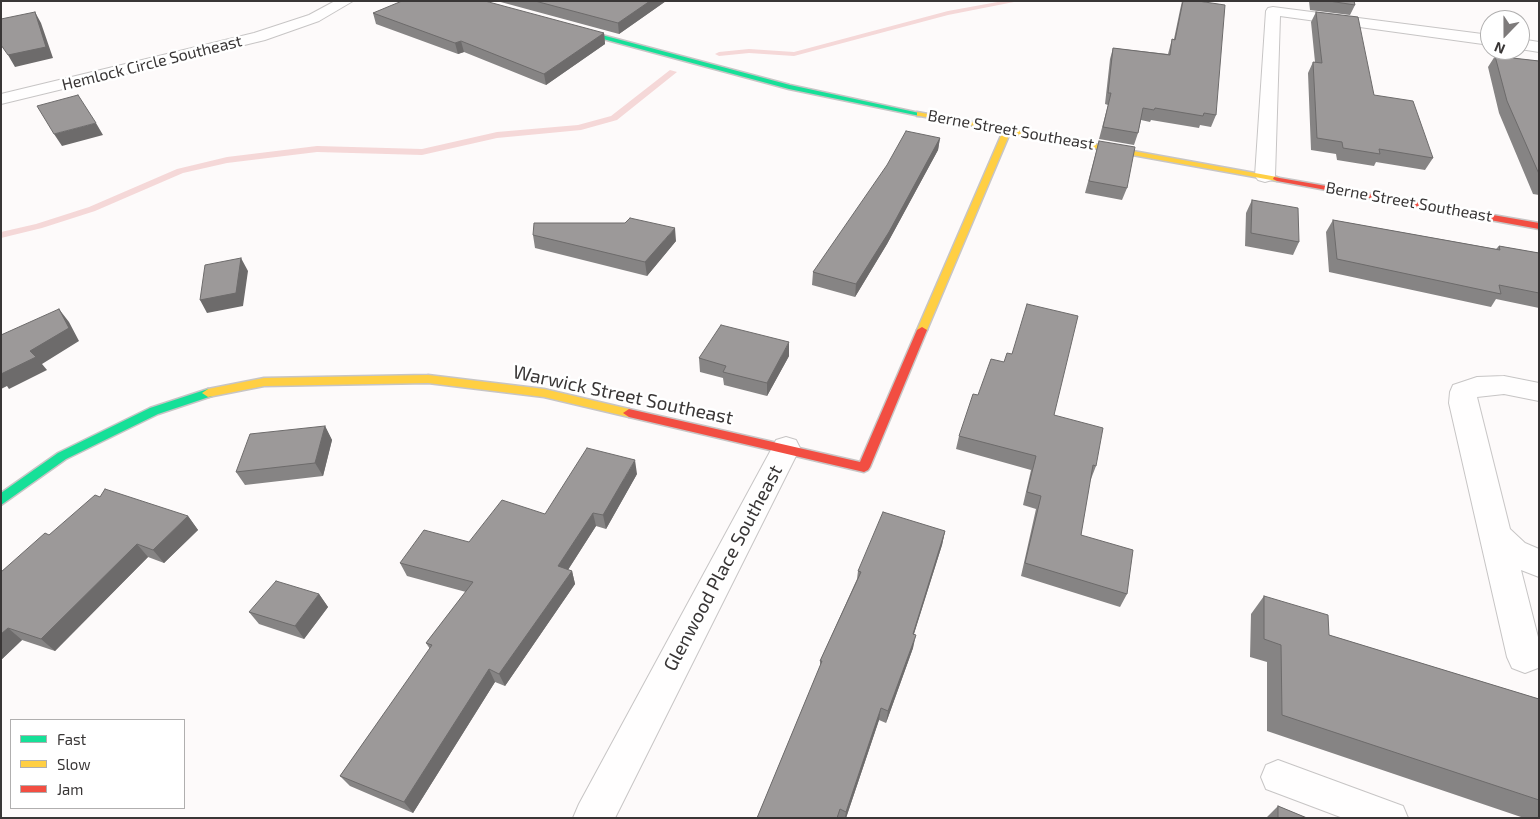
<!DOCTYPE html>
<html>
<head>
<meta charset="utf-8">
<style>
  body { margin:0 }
  #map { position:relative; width:1540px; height:819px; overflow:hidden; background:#fdfafa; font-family:"Exo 2",sans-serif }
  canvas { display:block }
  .frame { position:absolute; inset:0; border:2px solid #393636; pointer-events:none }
  .legend { position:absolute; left:10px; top:719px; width:175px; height:90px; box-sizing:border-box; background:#fff; border:1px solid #b0afaf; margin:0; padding:6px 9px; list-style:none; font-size:15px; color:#393636 }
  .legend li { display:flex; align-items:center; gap:10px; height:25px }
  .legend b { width:25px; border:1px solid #b0afaf }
  .north { position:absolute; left:1480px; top:10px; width:50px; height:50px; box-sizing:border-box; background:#fff; border:1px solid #b0afaf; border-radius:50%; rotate:202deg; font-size:14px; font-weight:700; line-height:20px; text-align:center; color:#393636 }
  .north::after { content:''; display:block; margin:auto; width:18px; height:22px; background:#7e7b7b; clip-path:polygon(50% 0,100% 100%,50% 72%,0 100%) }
</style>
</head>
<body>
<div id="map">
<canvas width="1540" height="819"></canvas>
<div class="frame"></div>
<ul class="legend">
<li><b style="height:6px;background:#16e098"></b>Fast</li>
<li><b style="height:6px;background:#ffcf43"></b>Slow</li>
<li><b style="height:6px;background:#f24e42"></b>Jam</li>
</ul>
<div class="north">N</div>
</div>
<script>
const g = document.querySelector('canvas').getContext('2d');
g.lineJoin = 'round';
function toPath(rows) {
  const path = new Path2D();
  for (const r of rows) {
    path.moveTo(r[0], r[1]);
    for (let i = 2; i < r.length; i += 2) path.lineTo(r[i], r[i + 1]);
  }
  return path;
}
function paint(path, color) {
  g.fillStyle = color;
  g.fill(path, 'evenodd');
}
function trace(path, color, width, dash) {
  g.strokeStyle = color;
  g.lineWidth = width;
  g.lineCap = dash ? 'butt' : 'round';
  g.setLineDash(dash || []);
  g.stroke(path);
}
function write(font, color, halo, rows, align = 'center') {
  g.font = font + ' "Exo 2",sans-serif';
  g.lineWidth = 5;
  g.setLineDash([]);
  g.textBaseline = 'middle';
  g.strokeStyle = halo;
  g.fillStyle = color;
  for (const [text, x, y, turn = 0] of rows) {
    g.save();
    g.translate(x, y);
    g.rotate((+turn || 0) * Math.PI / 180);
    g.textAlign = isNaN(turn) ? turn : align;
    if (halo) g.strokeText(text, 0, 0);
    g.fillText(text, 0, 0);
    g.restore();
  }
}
const stream = toPath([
  [1003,1,1019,1,948,15,794,56,749,53,719,56,715,54,719,52,749,49,794,52,948,11,1003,1],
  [670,70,677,72,617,120,581,130,497,138,422,155,317,152,227,163,183,173,95,211,42,228,1,238,1,232,36,224,89,207,177,169,227,157,317,146,422,149,497,132,578,125,611,116,670,70]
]);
const lane = toPath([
  [1278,760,1403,806,1408,818,1343,818,1266,789,1261,777,1266,765,1278,760]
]);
const street = toPath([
  [335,1,353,1,319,21,265,40,1,104,1,94,254,33,309,15,335,1],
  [1273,7,1490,35,1490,45,1280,16,1275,176,1272,180,1265,182,1258,180,1255,176,1266,11,1268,8,1273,7],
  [1520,39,1539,42,1539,52,1520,49,1520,39],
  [1504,376,1539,383,1539,401,1504,394,1477,397,1510,529,1525,543,1539,549,1539,577,1521,570,1539,641,1539,666,1538,668,1525,673,1512,668,1507,657,1449,403,1450,392,1453,385,1477,377,1504,376],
  [786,437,796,440,800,448,615,818,573,818,579,804,772,448,776,440,786,437]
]);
const fast = toPath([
  [568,26,790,85,924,114,920,116,789,89,566,29,566,27,568,26],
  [208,389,214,393,212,396,158,414,66,459,1,505,1,493,58,453,150,408,208,389]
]);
const slow = toPath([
  [917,112,1277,177,1281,179,1277,181,1010,133,927,330,922,333,917,330,1003,131,920,116,917,116,917,112],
  [428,375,544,389,629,409,635,413,629,417,544,397,428,383,264,386,208,397,202,393,208,389,264,378,428,375]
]);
const jam = toPath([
  [1274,177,1539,223,1539,229,1277,181,1273,179,1274,177],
  [922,327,927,330,870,467,868,470,864,472,629,417,623,413,629,409,860,462,917,330,922,327]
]);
const wall = toPath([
  [497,1,666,1,619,34],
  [1182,1,1216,115,1211,127,1200,125,1199,128,1151,120,1150,122,1141,120,1138,133,1134,145,1099,139,1108,105,1105,104,1110,59,1113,48,1168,54,1172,39,1174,39,1180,10],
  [1309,1,1354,1,1355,5,1350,15,1310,10],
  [1316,12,1374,95,1433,158,1425,170,1376,162,1374,166,1337,160,1336,154,1311,150,1308,73,1313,62,1315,62,1311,22],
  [373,13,604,33,605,44,546,85,464,52,458,54,376,24],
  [1495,56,1539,61,1539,195,1533,194,1499,113,1488,67],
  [940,138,938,150,887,244,855,297,812,285,813,272],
  [1099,141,1127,188,1122,200,1085,193],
  [1252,200,1299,242,1293,255,1245,246,1246,213],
  [1333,220,1496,249,1499,246,1539,253,1539,308,1496,299,1491,307,1329,272,1326,232],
  [533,235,676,241,647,276,535,248],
  [789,356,767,396,724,385,723,378,700,372,699,358],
  [1054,415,1096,466,1091,479,1090,479,1081,535,1127,594,1120,607,1021,576,1036,509,1023,505,1031,470,956,449,959,436],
  [325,426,332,440,323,476,245,485,236,472],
  [637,474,606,529,596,526,568,570,572,571,575,584,505,686,495,682,413,813,350,786,340,776,430,649,426,643,466,592,407,576,400,563,469,542,545,514],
  [188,516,198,530,164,563,148,557,55,651,22,640,1,660,1,572,49,535],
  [945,531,942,545,914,634,913,648,886,723,879,720,846,818,757,818,820,666,820,661,857,579,858,571],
  [319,594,328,607,304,639,259,624,249,612],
  [1264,596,1329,635,1539,699,1539,818,1524,818,1267,731,1267,662,1250,657,1251,614],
  [1278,806,1307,818,1266,818]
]);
const shadedWall = toPath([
  [650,1,666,1,619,34,618,23],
  [35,12,41,23,53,58,15,67,8,55],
  [604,33,605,44,546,85,544,74],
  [461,41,464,52,458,54,455,43],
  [96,123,103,135,62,146,54,134],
  [940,138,938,150,887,244,855,297,856,284],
  [675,228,676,241,647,276,645,262],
  [241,258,248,271,243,306,207,313,200,300],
  [59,309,69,322,79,341,42,364,47,370,9,389,7,386,1,389,1,374],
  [789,342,789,356,767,396,767,383],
  [325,426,332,440,323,476,315,463],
  [635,460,637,474,606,529,603,515],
  [593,513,596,526,562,579,558,566],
  [188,516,198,530,164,563,153,550],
  [945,531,942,545,910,646,913,634],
  [137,544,148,557,55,651,41,639],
  [572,571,575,584,505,686,499,674],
  [319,594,328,607,304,639,295,626],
  [8,628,22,640,1,660,1,634],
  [916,635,913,648,886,723,888,711],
  [489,669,495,682,413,813,404,802],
  [881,708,879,720,846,818,845,818,846,812]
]);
const building = toPath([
  [402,1,485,1,604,33,544,74,461,41,455,43,373,13,402,1],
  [535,1,650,1,618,23,535,1],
  [1183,1,1198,1,1225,5,1216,115,1204,113,1203,116,1155,108,1154,110,1143,108,1138,133,1103,127,1111,93,1108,93,1113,48,1170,55,1172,39,1175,40,1183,1],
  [1329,1,1354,1,1355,5,1329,1],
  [35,12,46,47,8,55,1,45,1,19,35,12],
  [1316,12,1358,17,1374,95,1413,101,1433,158,1379,149,1380,154,1343,148,1342,142,1317,138,1313,62,1322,63,1316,12],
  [1495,56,1539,61,1539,174,1507,101,1495,56],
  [78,95,96,123,54,134,37,106,78,95],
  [906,131,940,138,889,232,856,284,813,272,887,165,906,131],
  [1099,141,1135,147,1127,188,1089,181,1099,141],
  [1252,200,1298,208,1299,242,1251,233,1252,200],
  [630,218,675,228,645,262,533,235,534,223,625,223,630,218],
  [1333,220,1500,250,1499,246,1539,253,1539,293,1499,285,1501,294,1337,259,1333,220],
  [241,258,236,293,200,300,205,265,241,258],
  [1027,304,1078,316,1054,415,1103,428,1096,466,1093,465,1081,535,1133,550,1127,594,1025,563,1041,496,1027,492,1036,456,959,436,973,394,978,395,991,359,1004,362,1007,353,1012,354,1027,304],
  [59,309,69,328,30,351,36,357,1,374,1,335,59,309],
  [721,325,789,342,767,383,723,372,726,366,699,358,721,325],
  [325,426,315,463,236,472,250,434,325,426],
  [587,448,635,460,603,515,593,513,558,566,572,571,499,674,489,669,404,802,340,776,432,645,426,643,473,582,400,563,424,530,469,542,502,500,545,514,587,448],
  [105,489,188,516,153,550,137,544,41,639,8,628,1,634,1,572,45,533,49,535,95,495,100,497,105,489],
  [883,512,945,531,913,634,916,635,888,711,881,708,846,812,840,809,837,818,757,818,822,661,820,661,861,572,858,571,883,512],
  [276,581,319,594,295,626,249,612,276,581],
  [1264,596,1328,615,1329,635,1539,699,1539,800,1282,715,1281,645,1264,639,1264,596],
  [1278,806,1307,818,1278,818,1278,806]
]);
const farStreetnames = [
  ["Hemlock Circle Southeast",152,63,-14],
  ["Berne Street Southeast",1011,130,10],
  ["Berne Street Southeast",1409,202,10]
];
const streetNames = [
  ["Warwick Street Southeast",623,395,12],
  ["Glenwood Place Southeast",723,568,-62]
];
paint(stream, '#f5d8d8');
trace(lane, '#c7c5c5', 2);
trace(street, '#c7c5c5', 2);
trace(fast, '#c7c5c5', 3);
trace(slow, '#c7c5c5', 3);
trace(jam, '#c7c5c5', 3);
paint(lane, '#fffefe');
paint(street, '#fffefe');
paint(fast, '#16e098');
paint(slow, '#ffcf43');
paint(jam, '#f24e42');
paint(wall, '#868484');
paint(shadedWall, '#6d6b6b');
paint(building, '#9c9999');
trace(building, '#6d6b6b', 1);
write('16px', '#393636', '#fff', farStreetnames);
write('19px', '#393636', '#fff', streetNames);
</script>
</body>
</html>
